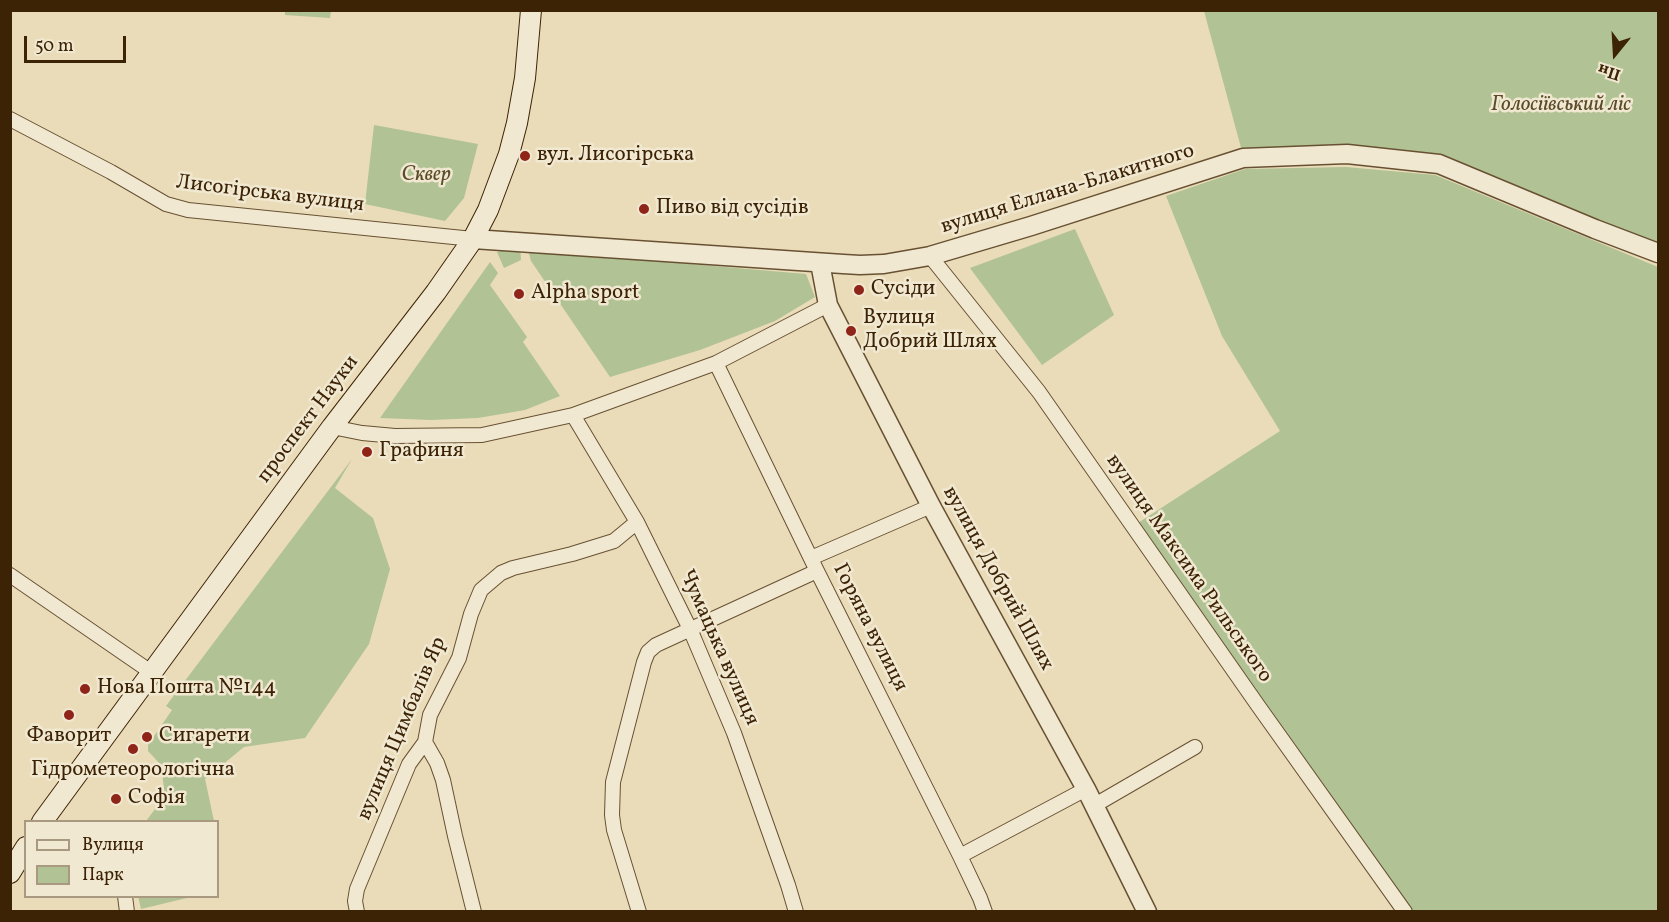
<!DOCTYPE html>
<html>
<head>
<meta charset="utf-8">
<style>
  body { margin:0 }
  #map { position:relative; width:1669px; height:922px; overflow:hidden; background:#eadcb9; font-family:Vollkorn,serif }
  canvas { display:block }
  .frame { position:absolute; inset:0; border:12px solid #3d2305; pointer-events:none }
  .legend { position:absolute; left:24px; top:820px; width:195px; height:78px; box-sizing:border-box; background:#f1e8d2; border:2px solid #a99980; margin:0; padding:8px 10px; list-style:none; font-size:18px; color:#3d2305 }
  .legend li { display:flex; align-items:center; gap:12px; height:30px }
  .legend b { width:30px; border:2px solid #a99980 }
  .north { position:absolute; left:1585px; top:24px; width:60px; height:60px; -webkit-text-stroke:4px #f1e8d2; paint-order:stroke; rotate:198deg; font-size:16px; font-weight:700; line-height:24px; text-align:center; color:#3d2305 }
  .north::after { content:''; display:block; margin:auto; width:21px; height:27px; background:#3d2305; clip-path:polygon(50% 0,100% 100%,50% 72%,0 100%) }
  .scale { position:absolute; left:24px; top:36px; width:102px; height:27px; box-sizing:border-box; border:3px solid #3d2305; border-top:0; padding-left:8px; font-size:18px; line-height:21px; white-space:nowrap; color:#3d2305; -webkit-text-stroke:4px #f1e8d2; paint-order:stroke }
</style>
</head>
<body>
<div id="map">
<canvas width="1669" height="922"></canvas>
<div class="frame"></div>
<ul class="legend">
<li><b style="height:8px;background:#f1e8d2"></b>Вулиця</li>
<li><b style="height:16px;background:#b1c294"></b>Парк</li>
</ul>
<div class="north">Пн</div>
<div class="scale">50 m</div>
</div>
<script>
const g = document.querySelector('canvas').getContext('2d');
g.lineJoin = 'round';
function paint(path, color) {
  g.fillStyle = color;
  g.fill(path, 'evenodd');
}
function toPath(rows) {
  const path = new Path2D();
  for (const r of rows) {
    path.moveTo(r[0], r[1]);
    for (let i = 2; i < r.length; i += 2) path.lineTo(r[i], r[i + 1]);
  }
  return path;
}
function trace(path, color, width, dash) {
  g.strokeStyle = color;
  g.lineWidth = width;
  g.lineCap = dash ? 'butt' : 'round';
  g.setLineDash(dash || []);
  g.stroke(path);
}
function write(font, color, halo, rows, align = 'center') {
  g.font = font + ' Vollkorn,serif';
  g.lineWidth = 5;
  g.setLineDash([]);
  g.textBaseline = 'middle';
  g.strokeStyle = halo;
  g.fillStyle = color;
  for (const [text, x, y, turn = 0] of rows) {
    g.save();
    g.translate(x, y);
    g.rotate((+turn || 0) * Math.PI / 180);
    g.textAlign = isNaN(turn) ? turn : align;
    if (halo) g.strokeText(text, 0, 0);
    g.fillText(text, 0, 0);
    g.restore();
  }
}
const green = toPath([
  [285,11,331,11,330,18,285,15],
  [1204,11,1658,11,1658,248,1440,161,1243,155],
  [374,125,478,144,464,198,445,221,365,204],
  [1346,167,1435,175,1658,267,1658,911,1411,911,1138,523,1280,431,1222,336,1166,196,1245,169],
  [1075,229,1114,315,1042,365,970,268],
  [520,246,521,260,504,268,497,252,505,249],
  [528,250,806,274,815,297,775,321,700,350,610,377,531,261],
  [490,262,498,273,490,285,527,337,523,342,560,396,525,410,478,418,431,420,380,418],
  [352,459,335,488,373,518,390,569,369,644,305,738,244,747,205,779,214,821,146,821,165,796,161,765,148,751,148,745,172,710,166,706],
  [138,896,191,896,191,897,141,909]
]);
const minor = toPath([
  [10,119,111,172,166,204,188,210,473,239],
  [930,256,1039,392,1259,707,1405,912],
  [716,363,817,571,960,856,980,898,985,912],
  [573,415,637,522,690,629,734,733,788,885,796,912],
  [332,427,362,433,395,436,482,435,573,415,716,363,828,305],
  [811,558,931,506],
  [10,575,151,672],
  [425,742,437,763,443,780,455,836,474,912],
  [1095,805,1195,747],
  [960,856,1086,789],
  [125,896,127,912],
  [357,912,355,901,357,889,409,764,425,742,430,715,459,658,471,614,481,590,501,573,513,568,572,554,614,541,637,522],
  [639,912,614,830,612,815,613,782,644,662,648,652,656,645,817,571]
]);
const tertiary = toPath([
  [473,239,843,264,860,265,884,264,930,256,1031,226,1243,158,1347,154,1439,164,1595,229,1658,253],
  [820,263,828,305,931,506,1086,789,1147,912]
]);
const secondary = toPath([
  [42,822,332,427,436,292,473,239,488,210,509,154,517,123,525,78,531,10],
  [10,873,26,847]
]);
const markers = [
  [525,156,6,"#8f2418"],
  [644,209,6,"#8f2418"],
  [859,290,6,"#8f2418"],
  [519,294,6,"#8f2418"],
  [851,331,6,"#8f2418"],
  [367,452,6,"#8f2418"],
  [85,689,6,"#8f2418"],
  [69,715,6,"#8f2418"],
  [147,737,6,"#8f2418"],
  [133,749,6,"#8f2418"],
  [116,799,6,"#8f2418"]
];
const parkNames = [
  ["Голосіївський ліс",1561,106],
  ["Сквер",426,176]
];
const poiNames = [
  ["вул. Лисогірська",537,156],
  ["Пиво від сусідів",656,209],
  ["Сусіди",871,290],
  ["Alpha sport",531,294],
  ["Вулиця",863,319],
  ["Добрий Шлях",863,343],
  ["Графиня",379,452],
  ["Нова Пошта №144",97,689],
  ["Фаворит",69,737,"center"],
  ["Сигарети",159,737],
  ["Гідрометеорологічна",133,771,"center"],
  ["Софія",128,799]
];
const streetNames = [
  ["вулиця Еллана-Блакитного",1068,190,-17],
  ["Лисогірська вулиця",270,195,7],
  ["проспект Науки",309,420,-53],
  ["вулиця Максима Рильського",1188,569,55],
  ["вулиця Добрий Шлях",997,579,61],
  ["Горяна вулиця",869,628,63],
  ["Чумацька вулиця",718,648,66],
  ["вулиця Цимбалів Яр",403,729,-67]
];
paint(green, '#b1c294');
trace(minor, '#685132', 16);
trace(tertiary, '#685132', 21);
trace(secondary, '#3d2305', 22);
trace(minor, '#f1e8d2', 14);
trace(tertiary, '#f1e8d2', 18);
trace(secondary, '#f1e8d2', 20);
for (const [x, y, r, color] of markers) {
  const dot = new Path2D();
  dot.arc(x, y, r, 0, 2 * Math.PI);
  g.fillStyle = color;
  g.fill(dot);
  trace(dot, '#f1e8d2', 2);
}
write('italic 21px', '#5a4b29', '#f1e8d2', parkNames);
write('21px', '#3d2305', '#f1e8d2', poiNames, 'left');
write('21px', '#3d2305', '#f1e8d2', streetNames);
</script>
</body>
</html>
